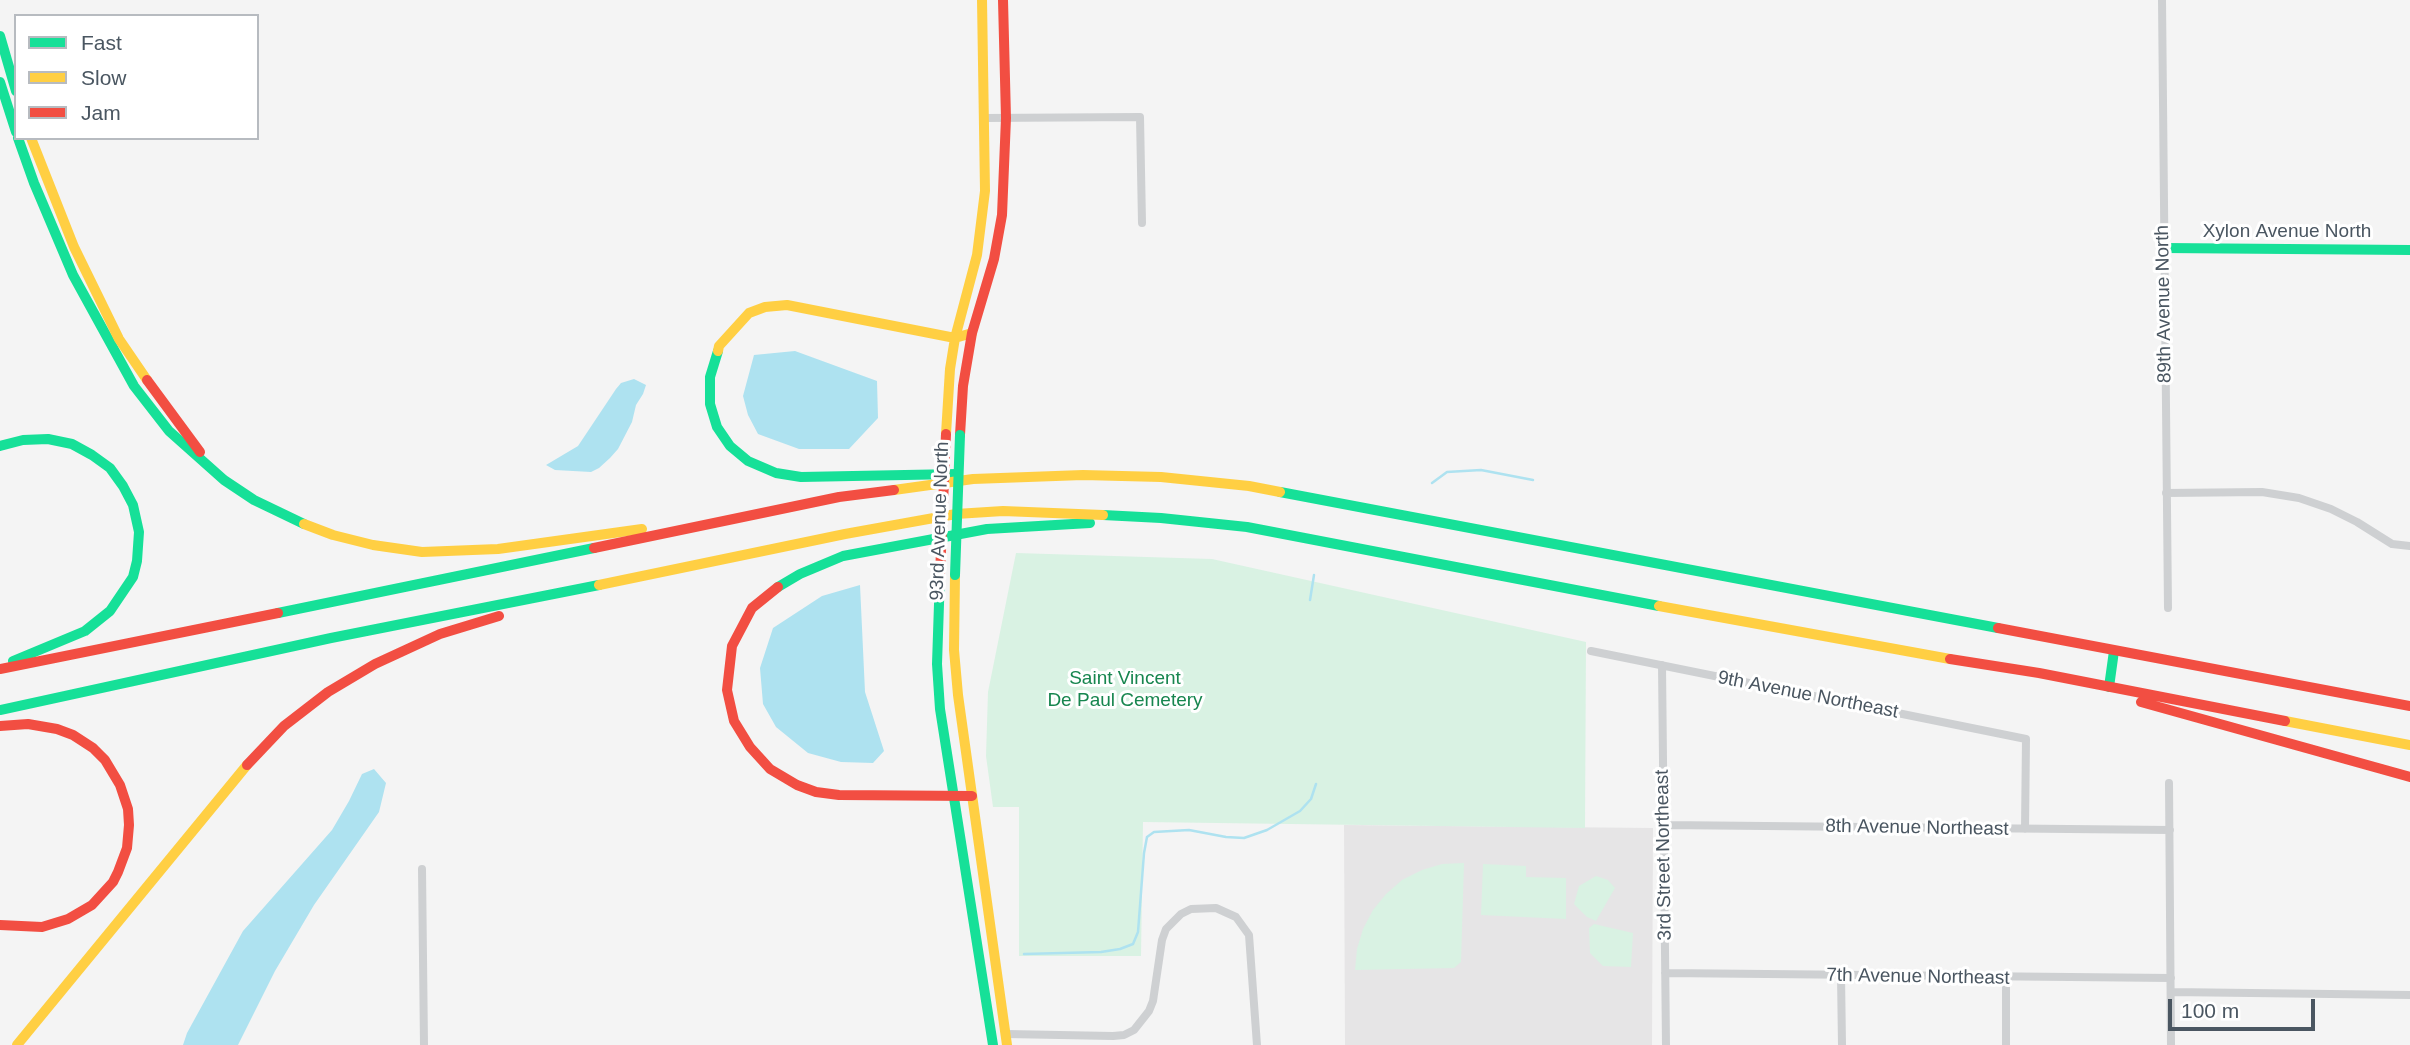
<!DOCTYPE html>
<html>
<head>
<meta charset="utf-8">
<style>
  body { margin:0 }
  #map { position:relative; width:2410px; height:1045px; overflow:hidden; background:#f4f4f4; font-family:Helvetica,sans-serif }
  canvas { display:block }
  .legend { position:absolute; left:14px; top:14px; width:245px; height:126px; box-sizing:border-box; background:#fff; border:2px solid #b7bbc0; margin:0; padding:9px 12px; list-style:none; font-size:21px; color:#4a5661 }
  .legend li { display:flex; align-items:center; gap:14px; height:35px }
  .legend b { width:35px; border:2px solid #b7bbc0 }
  .scale { position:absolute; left:2168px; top:999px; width:147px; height:32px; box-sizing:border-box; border:4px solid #4a5661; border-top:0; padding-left:9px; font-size:21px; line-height:24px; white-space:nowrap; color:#4a5661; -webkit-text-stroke:5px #fff; paint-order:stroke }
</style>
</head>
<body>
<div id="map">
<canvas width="2410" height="1045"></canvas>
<ul class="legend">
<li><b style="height:9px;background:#16e098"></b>Fast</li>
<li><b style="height:9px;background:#ffcf43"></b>Slow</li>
<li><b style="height:9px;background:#f24e42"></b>Jam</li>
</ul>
<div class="scale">100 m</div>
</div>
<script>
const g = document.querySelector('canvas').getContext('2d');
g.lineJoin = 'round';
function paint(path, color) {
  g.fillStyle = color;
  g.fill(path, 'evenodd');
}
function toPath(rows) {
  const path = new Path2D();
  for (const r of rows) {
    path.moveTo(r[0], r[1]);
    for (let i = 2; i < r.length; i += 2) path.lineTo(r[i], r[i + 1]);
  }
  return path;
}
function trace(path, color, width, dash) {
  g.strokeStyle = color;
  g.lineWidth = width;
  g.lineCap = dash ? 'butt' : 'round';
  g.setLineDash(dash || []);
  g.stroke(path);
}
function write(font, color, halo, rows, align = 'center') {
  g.font = font + ' Helvetica,sans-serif';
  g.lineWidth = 6;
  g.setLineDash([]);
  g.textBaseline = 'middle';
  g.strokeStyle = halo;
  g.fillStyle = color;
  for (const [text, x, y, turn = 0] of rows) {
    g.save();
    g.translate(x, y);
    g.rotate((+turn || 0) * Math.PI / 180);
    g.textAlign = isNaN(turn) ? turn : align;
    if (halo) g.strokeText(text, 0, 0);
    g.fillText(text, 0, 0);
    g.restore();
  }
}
const education = toPath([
  [1344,825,1653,828,1652,1045,1345,1045]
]);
const green = toPath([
  [1016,553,1212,559,1586,642,1585,828,1143,822,1141,956,1019,956,1019,807,993,807,986,756,988,692],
  [1464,863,1461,962,1454,968,1355,970,1357,949,1363,929,1373,910,1386,894,1402,880,1422,870,1442,864],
  [1483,864,1526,866,1526,877,1566,878,1566,919,1481,915],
  [1596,876,1608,880,1615,888,1596,921,1587,917,1574,904,1579,886],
  [1594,924,1633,933,1631,967,1603,966,1590,953,1589,928]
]);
const water = toPath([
  [795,351,877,381,878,418,849,449,799,449,758,434,748,415,743,396,754,355],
  [634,379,646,385,643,394,636,405,632,422,618,449,610,458,599,468,591,472,555,470,546,465,578,446,616,389,621,383],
  [860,585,865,692,884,751,873,763,841,762,808,753,776,727,763,704,760,668,773,628,822,596],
  [374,769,386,783,379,812,314,905,275,971,238,1045,183,1045,187,1033,243,931,332,830,349,801,362,774]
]);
const stream = toPath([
  [1432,483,1447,472,1481,470,1533,480],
  [1310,600,1314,575],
  [1024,954,1101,952,1120,949,1133,944,1138,932,1144,853,1147,837,1154,832,1189,830,1226,837,1244,838,1267,830,1300,811,1311,799,1316,784]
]);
const street = toPath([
  [2162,0,2168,608],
  [985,118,1140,117,1142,223],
  [2166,493,2262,492,2299,498,2331,509,2357,522,2392,544,2410,546],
  [1591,651,2026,739,2025,829],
  [1662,665,1666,1045],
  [2169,783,2171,1045],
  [1664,825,2170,830],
  [422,869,424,1045],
  [1665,973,2171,978],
  [1841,975,1842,1045],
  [2006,978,2006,1045],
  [2171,992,2410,995],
  [1006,1034,1113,1036,1124,1035,1134,1030,1149,1011,1153,1001,1162,940,1166,929,1181,914,1191,909,1216,908,1236,917,1249,935,1257,1045]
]);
const fast = toPath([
  [0,36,16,91],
  [0,82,16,132],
  [18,138,34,183,73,275,134,386,169,431,224,480,254,500,304,524],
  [2164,248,2410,250],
  [718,351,710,377,710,404,717,427,730,446,748,461,776,473,801,477,957,474],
  [0,446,23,440,48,439,72,444,92,455,110,468,123,486,133,505,139,532,137,561,133,577,110,611,85,631,13,661],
  [1280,492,1998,628],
  [1103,515,1161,518,1247,527,1659,606],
  [940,574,937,664,940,709,993,1045],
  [778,587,800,574,843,556,987,529,1090,523],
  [278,613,594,548],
  [2109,687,2114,651],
  [0,710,331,638,599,585]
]);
const slow = toPath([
  [31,138,74,247,119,339,147,380],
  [718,351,719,346,749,313,765,307,787,305,955,338,972,333],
  [946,434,950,369,955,338,977,255,985,191,982,0],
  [894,490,973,479,1083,475,1161,477,1249,486,1280,492],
  [304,524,333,535,373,545,422,552,498,549,642,529],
  [955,575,954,650,958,695,1007,1045],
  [599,585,845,534,956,514,1003,511,1103,515],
  [1659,606,1950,659],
  [2285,721,2410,745],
  [17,1045,247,765]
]);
const jam = toPath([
  [147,380,200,452],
  [960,435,963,386,972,333,994,259,1002,215,1006,118,1003,0],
  [594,548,839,497,894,490],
  [778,587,752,608,732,646,727,690,734,721,750,747,770,769,797,785,816,792,839,795,972,796],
  [1998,628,2410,706],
  [1950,659,2039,673,2285,721],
  [0,669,278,613],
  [2141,702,2410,777],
  [0,726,28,724,57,729,73,735,93,748,105,760,120,785,128,809,129,825,127,848,118,872,113,882,92,905,68,919,42,927,0,925],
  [247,765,284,726,328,692,375,664,440,634,499,616]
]);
const fastBridge = toPath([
  [955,575,960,435]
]);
const jamBridge = toPath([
  [940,574,946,434]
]);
const streetNames = [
  ["Xylon Avenue North",2287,232],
  ["89th Avenue North",2164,304,-91],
  ["93rd Avenue North",940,521,-88],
  ["9th Avenue Northeast",1808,695,11],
  ["8th Avenue Northeast",1917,828,1],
  ["3rd Street Northeast",1664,855,-91],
  ["7th Avenue Northeast",1918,977,1]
];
const parkNames = [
  ["Saint Vincent",1125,679],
  ["De Paul Cemetery",1125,701]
];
paint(education, '#e6e5e6');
paint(green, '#d9f2e3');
paint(water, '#aee2f0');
trace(stream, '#aee2f0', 2.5);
trace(street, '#ced0d2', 8);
trace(fast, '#16e098', 10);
trace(slow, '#ffcf43', 10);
trace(jam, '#f24e42', 10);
trace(fastBridge, '#16e098', 10);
trace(jamBridge, '#f24e42', 10);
write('19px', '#4a5661', '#fff', streetNames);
write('19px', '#17864f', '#fff', parkNames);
</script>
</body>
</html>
